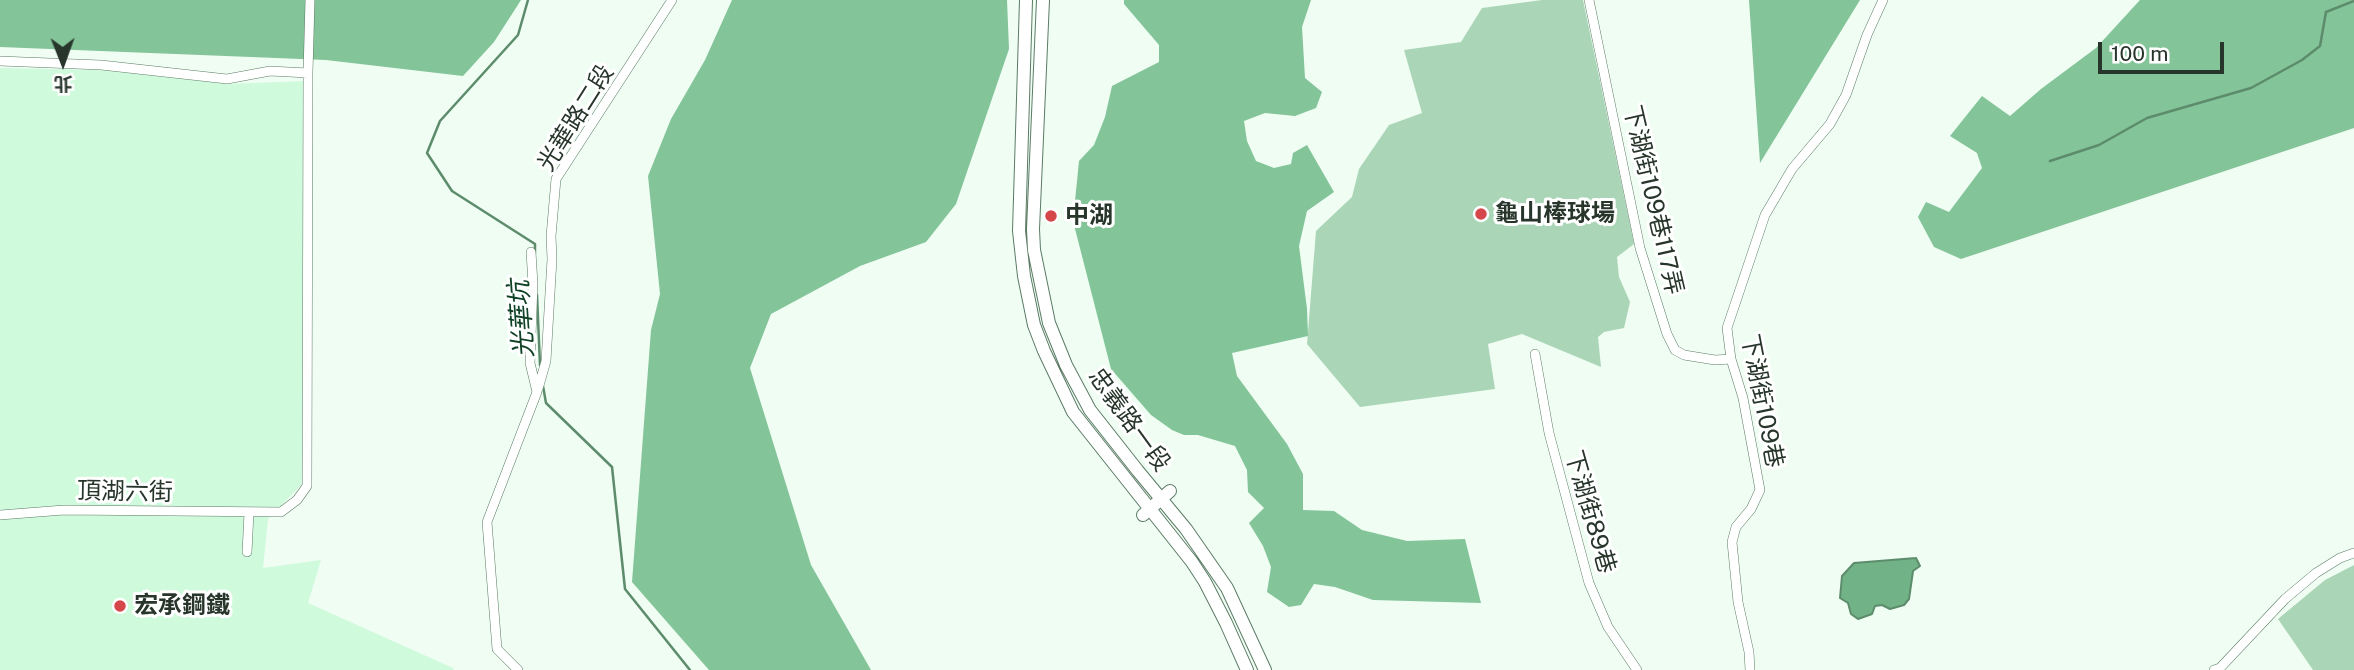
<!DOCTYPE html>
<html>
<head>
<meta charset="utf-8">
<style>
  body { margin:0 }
  #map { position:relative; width:2354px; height:670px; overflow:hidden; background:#effdf3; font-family:"Public Sans","Noto Sans TC",sans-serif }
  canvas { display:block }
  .north { position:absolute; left:28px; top:28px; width:70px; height:70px; -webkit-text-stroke:5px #fff; paint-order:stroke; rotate:179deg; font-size:19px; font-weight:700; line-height:28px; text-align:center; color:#27352b }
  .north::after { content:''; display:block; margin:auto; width:24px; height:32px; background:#27352b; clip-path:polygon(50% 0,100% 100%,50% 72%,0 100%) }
  .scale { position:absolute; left:2098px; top:42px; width:126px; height:32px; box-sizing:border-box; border:4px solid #27352b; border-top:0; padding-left:9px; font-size:21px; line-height:24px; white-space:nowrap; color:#27352b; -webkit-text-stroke:5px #fff; paint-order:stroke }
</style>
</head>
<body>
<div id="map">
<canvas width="2354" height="670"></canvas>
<div class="north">北</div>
<div class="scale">100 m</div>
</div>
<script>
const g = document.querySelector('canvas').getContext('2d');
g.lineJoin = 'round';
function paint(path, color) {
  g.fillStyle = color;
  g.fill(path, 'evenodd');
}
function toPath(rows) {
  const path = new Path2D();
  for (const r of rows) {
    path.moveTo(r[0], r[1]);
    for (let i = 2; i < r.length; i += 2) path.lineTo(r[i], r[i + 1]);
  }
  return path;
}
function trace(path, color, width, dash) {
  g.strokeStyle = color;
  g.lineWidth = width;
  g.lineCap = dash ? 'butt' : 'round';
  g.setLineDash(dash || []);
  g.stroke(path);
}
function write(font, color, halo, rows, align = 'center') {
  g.font = font + ' "Public Sans","Noto Sans TC",sans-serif';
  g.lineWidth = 6;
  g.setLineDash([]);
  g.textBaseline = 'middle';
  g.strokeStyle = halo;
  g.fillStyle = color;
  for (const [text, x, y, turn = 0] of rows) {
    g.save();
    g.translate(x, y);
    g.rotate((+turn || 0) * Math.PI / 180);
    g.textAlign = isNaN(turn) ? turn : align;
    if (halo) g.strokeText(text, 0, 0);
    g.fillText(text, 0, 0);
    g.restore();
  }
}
const built = toPath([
  [0,68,100,70,227,84,306,81,303,483,268,519,263,568,321,560,308,603,453,668,454,670,0,670]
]);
const green = toPath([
  [1542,0,1583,0,1634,244,1617,257,1619,277,1630,302,1624,328,1604,332,1598,337,1601,367,1522,334,1488,344,1495,389,1360,407,1307,344,1316,231,1352,197,1359,169,1389,125,1422,113,1404,50,1461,42,1482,8],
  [2354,565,2354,670,2313,670,2278,619,2325,580]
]);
const forest = toPath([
  [0,0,521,0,494,42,463,76,326,60,0,47],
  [732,0,1007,0,1009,49,956,204,926,242,860,266,771,314,750,368,811,565,871,670,709,670,632,582,651,330,660,294,648,176,671,119,705,60],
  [1124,0,1311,0,1302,27,1305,78,1322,92,1316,108,1295,116,1265,113,1244,121,1247,141,1256,161,1274,168,1291,164,1293,153,1307,145,1334,192,1307,211,1299,246,1307,309,1308,336,1232,353,1237,376,1287,444,1303,474,1303,510,1334,511,1362,530,1407,541,1465,539,1481,603,1373,600,1335,587,1314,584,1301,605,1289,607,1267,592,1271,567,1263,546,1249,523,1264,508,1248,492,1247,470,1235,446,1198,435,1184,435,1172,430,1151,415,1111,369,1073,221,1079,161,1094,145,1105,117,1112,86,1159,62,1159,45,1124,4],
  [1749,0,1860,0,1760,163,1755,91],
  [2140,0,2354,0,2354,128,1961,259,1934,247,1918,217,1926,202,1949,212,1982,168,1977,153,1950,136,1982,96,2010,116,2041,89,2096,48]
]);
const water = toPath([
  [1916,558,1920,566,1913,571,1909,599,1904,605,1890,609,1882,605,1875,606,1872,614,1858,619,1851,614,1848,603,1840,598,1842,576,1854,563,1916,558]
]);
const stream = toPath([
  [528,0,518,35,440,121,427,153,452,191,535,244,535,253],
  [2050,161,2099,145,2147,118,2251,88,2302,60,2320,46,2326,12,2354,1],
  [537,295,540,365],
  [543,386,546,403,612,467,625,589,690,670]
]);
const minor = toPath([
  [1589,0,1640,248,1667,334,1675,350,1684,355,1715,360,1731,359],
  [0,61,101,65,227,79,270,71,308,73,310,0],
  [1535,354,1549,433,1589,583,1608,627,1637,670],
  [538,389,546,361,552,259,551,236,556,179,672,0],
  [0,515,64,510,281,512,297,500,307,486,308,73],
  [247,552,249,513],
  [518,670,497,649,487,522,537,392,530,363,533,284,531,252],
  [1750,670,1749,652,1738,602,1732,542,1736,527,1751,509,1760,490,1743,398,1731,359,1727,328,1765,215,1792,169,1830,124,1846,95,1867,35,1883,0],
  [2214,670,2220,668,2285,599,2316,573,2340,558,2354,553]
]);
const secondary = toPath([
  [1026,0,1019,231,1024,276,1034,325,1044,351,1073,412,1192,562,1205,582,1226,623,1247,670],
  [1043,0,1033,229,1034,250,1049,323,1066,365,1090,410,1138,471,1186,529,1227,588,1265,670],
  [1143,515,1170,491]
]);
const markers = [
  [1481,214,7,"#d6474b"],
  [1051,216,7,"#d6474b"],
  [120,606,7,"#d6474b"]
];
const streetNames = [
  ["光華路二段",576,118,-58],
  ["下湖街109巷117弄",1653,200,77],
  ["下湖街109巷",1762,401,79],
  ["忠義路一段",1129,420,54],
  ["頂湖六街",125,492,1],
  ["下湖街89巷",1590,512,74]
];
const poiNames = [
  ["龜山棒球場",1495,214],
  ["中湖",1065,216],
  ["宏承鋼鐵",134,606]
];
const waterNames = [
  ["光華坑",522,319,-94]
];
paint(built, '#d0fadc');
paint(green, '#abd5b7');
paint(forest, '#83c499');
paint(water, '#72b287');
trace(water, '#5c8c6b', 2);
trace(stream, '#5c8c6b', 2.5);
trace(minor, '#5b7b65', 10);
trace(secondary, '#5b7b65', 14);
trace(minor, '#fff', 9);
trace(secondary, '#fff', 12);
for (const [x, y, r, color] of markers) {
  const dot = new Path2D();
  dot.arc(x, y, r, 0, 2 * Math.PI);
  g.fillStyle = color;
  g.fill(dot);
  trace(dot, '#fff', 2.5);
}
write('24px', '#27352b', '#fff', streetNames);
write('bold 24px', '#27352b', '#fff', poiNames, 'left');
write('italic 26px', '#0f4125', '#fff', waterNames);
</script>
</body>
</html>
